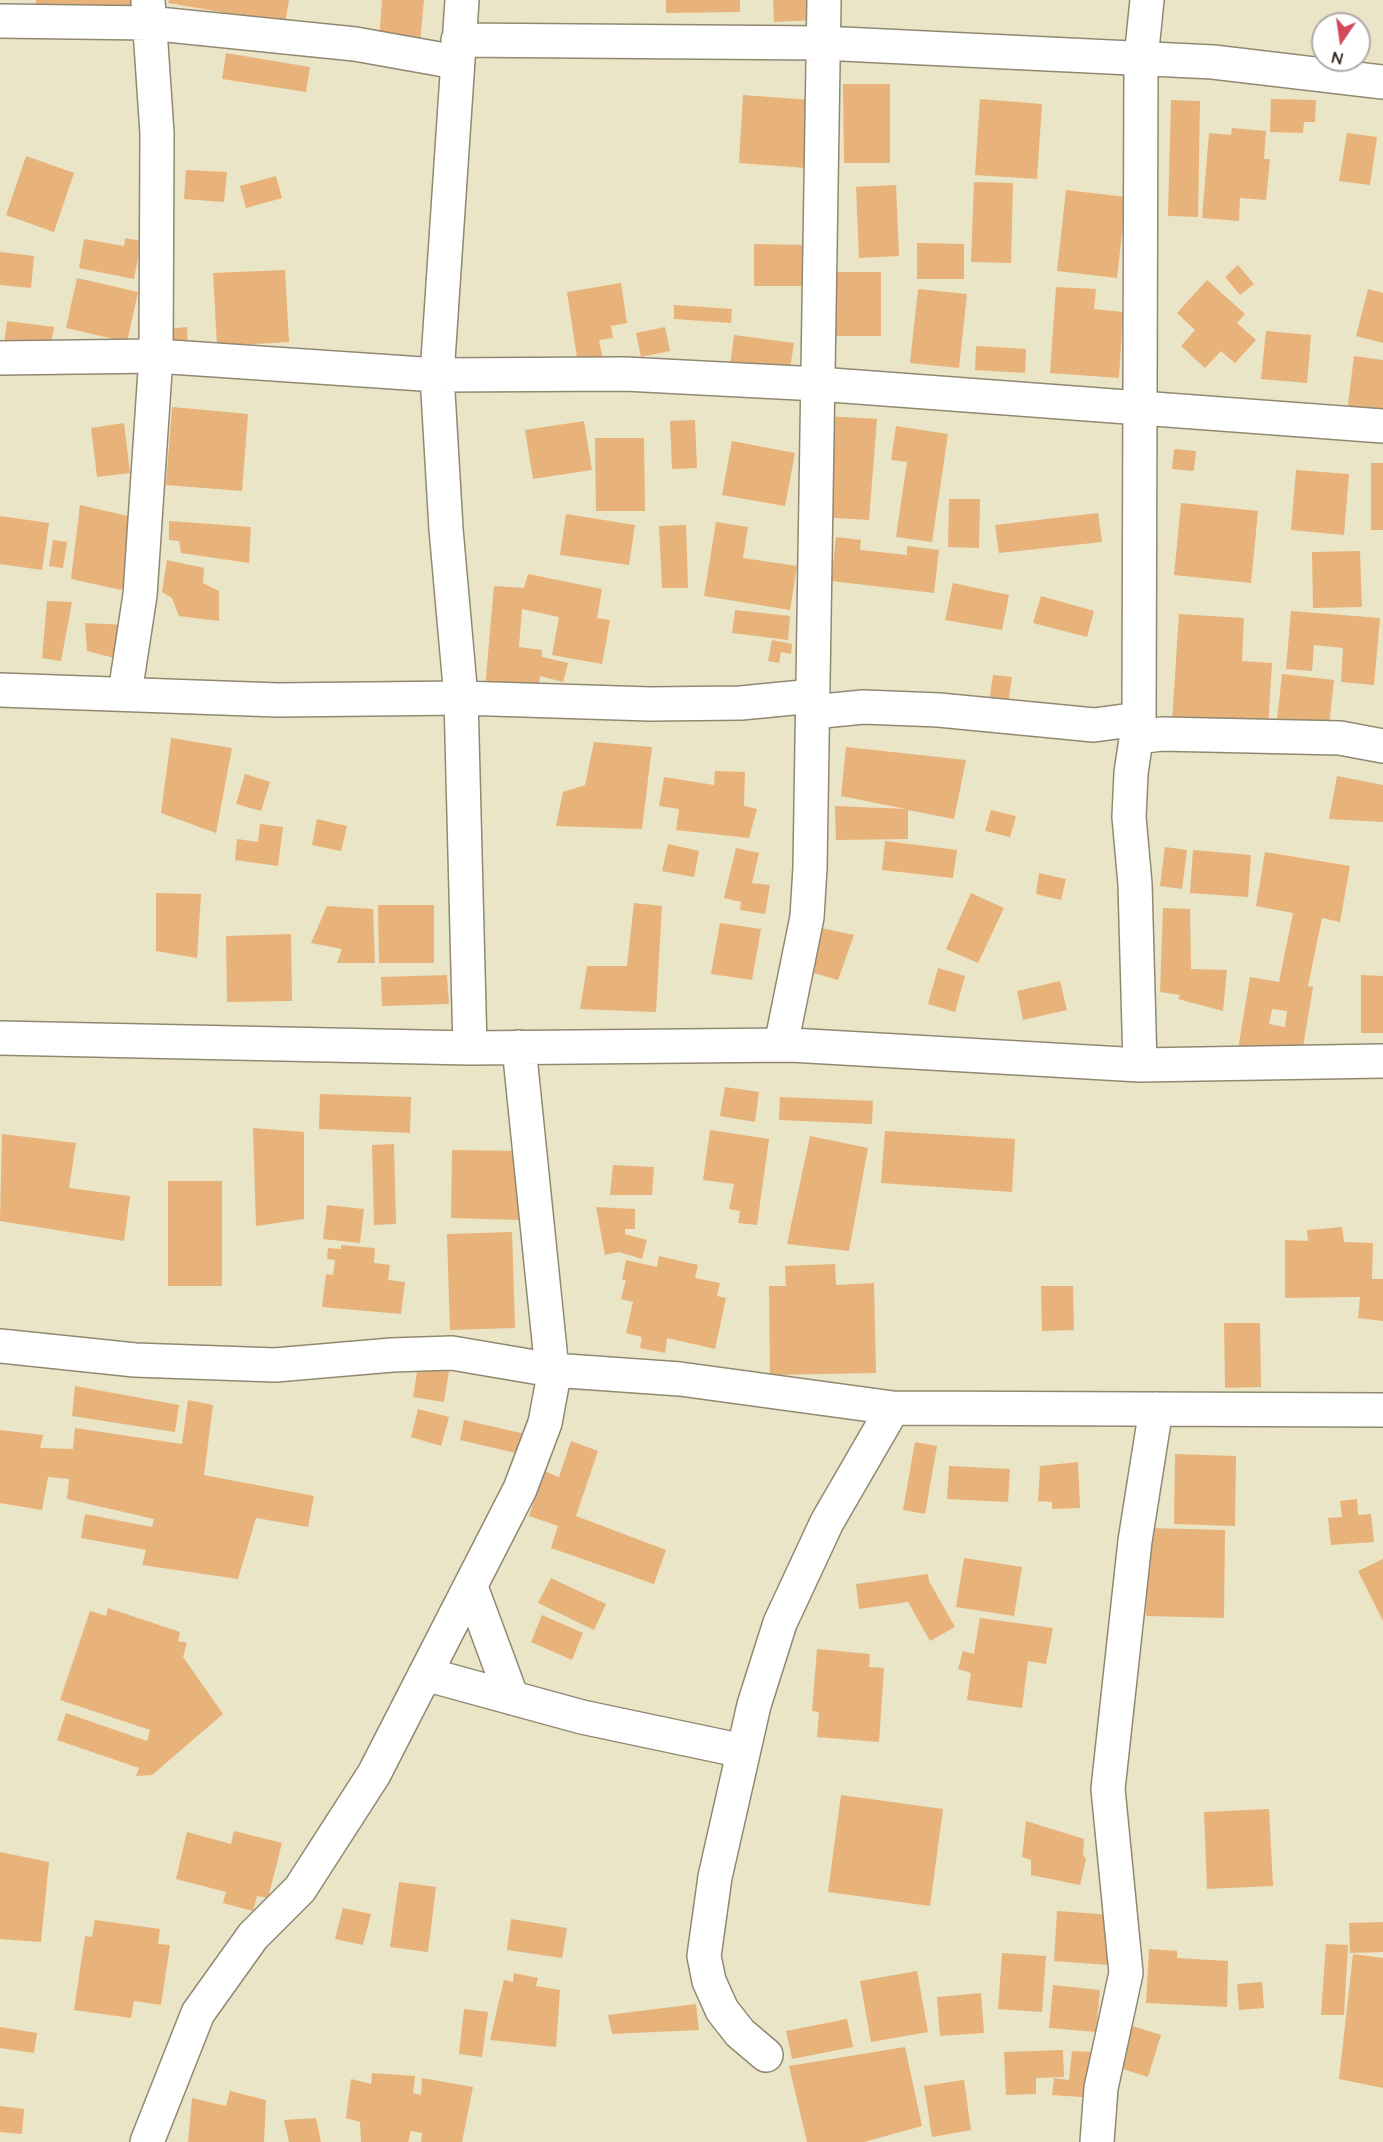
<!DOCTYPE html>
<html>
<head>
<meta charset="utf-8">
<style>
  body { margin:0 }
  #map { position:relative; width:1383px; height:2142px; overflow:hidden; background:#eae5c7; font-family:"Architects Daughter",sans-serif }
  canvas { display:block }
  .north { position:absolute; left:1311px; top:12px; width:60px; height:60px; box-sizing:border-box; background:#fff; border:2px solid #b1aaa5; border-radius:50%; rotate:193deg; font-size:16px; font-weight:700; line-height:24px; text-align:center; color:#3b2a1e }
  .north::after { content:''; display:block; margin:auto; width:21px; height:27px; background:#d1495b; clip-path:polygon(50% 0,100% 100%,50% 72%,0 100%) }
</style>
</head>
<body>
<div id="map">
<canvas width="1383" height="2142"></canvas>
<div class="north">N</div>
</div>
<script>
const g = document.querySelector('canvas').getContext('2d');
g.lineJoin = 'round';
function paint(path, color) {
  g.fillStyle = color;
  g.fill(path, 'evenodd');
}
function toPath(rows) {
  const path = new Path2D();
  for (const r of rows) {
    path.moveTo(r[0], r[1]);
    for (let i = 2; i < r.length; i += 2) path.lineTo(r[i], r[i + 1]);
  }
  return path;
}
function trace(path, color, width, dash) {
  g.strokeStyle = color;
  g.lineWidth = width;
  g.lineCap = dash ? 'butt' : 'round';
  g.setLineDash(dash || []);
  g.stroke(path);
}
const building = toPath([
  [36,0,131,0,129,21,35,9],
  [169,0,289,0,285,23,168,3],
  [382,0,424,0,420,43,379,40],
  [666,0,740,0,740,12,666,13],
  [773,0,817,0,818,20,774,22],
  [226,53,310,67,306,92,222,79],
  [843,84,890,84,890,163,844,163],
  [743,95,811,100,806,168,739,163],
  [980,99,1042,104,1037,179,975,175],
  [1271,99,1316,100,1315,122,1304,122,1303,133,1270,132],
  [1171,100,1200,101,1198,217,1168,216],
  [1232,128,1266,131,1264,159,1270,159,1266,200,1240,198,1239,221,1202,218,1209,133,1231,135],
  [1347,133,1377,137,1370,185,1339,181],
  [26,156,74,173,54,232,6,215],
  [186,170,227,172,224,202,184,199],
  [276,176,282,198,246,208,240,186],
  [974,182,1013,183,1011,263,971,262],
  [896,185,899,256,859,258,856,187],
  [1066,190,1126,197,1117,278,1057,271],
  [125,238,141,241,134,279,79,268,84,239,124,246],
  [917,243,964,244,964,279,917,279],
  [754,244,808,245,808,286,754,286],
  [0,252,34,256,31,288,0,285],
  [1238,265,1254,284,1240,295,1225,277],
  [285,270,289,342,217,346,213,273],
  [836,272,881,272,881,336,836,336],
  [77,278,138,292,127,342,66,328],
  [1207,280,1245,314,1237,323,1256,340,1235,363,1221,351,1205,368,1181,346,1195,330,1177,313],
  [621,283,627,323,611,326,613,338,599,340,603,360,578,364,567,292],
  [1056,287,1096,289,1094,309,1123,312,1119,378,1050,373],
  [918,289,967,294,959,368,910,363],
  [1368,289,1383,293,1383,343,1356,336],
  [674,305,732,309,731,323,674,319],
  [7,321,54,327,49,358,3,352],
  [187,327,188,351,168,353,167,329],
  [665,327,670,351,641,357,636,333],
  [1266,331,1311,335,1307,383,1261,379],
  [734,335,794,343,789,375,730,367],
  [976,346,1026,349,1025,373,975,370],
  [1354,356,1383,360,1383,417,1347,412],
  [172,407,248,414,242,491,166,485],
  [826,416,877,419,869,520,819,517],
  [695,420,697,468,672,469,670,421],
  [584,421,592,470,533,479,525,430],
  [124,423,130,473,97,477,91,428],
  [896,426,948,434,932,542,896,537,907,462,891,460],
  [595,438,644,438,645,511,596,511],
  [732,441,795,453,785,506,722,495],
  [1174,449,1196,451,1194,471,1172,469],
  [1371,463,1383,463,1383,530,1371,530],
  [1296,470,1349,474,1344,535,1291,530],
  [949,499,980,499,979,548,948,547],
  [1181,503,1258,511,1251,583,1174,575],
  [80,505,128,516,126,538,134,539,128,589,121,588,121,590,71,579],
  [1098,513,1102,542,999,553,995,525],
  [566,514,635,525,629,565,560,555],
  [0,516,49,523,42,570,0,564],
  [169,521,251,527,249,563,181,553,179,541,169,540],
  [716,522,748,527,743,558,797,566,790,610,704,596],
  [686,525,688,588,662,588,659,526],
  [836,537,861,540,860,550,907,555,907,546,939,550,934,593,831,581],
  [53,540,67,542,63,568,49,566],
  [1360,551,1362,607,1313,608,1312,552],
  [167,560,204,568,203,583,219,591,219,621,179,616,172,598,162,592],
  [528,574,602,589,597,618,610,620,602,664,552,655,559,617,522,609,519,647,542,650,542,657,568,663,563,682,540,676,538,693,485,688,494,586,524,588],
  [953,583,1009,595,1002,630,945,620],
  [1041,596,1094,611,1087,637,1033,623],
  [47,601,72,602,61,661,42,658],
  [735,610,790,616,788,640,732,633],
  [1291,611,1380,618,1374,685,1341,682,1343,648,1314,645,1312,671,1286,669],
  [1179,614,1244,618,1242,661,1272,663,1268,727,1172,721],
  [85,623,126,625,126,661,87,651],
  [772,640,792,644,791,654,781,652,779,663,768,661],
  [1282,674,1334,680,1329,726,1277,720],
  [993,675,1012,677,1008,705,989,702],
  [171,738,232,748,216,833,161,813],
  [594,742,652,747,642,829,556,826,563,792,585,785],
  [846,747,966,760,954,819,908,810,908,839,836,840,835,806,906,809,841,796],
  [715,771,745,772,744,806,757,809,749,838,676,830,679,809,659,806,664,777,714,785],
  [245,774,270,782,261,811,236,804],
  [1337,776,1383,785,1383,822,1329,819],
  [991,810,1016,816,1010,837,985,831],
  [317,819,347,826,341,851,312,845],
  [260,824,283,827,278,866,235,860,237,839,258,842],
  [885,841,957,850,953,878,882,870],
  [668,844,699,851,694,877,662,871],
  [1165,847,1187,850,1182,889,1160,886],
  [736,848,759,853,752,883,770,885,765,914,740,910,741,902,724,898],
  [1193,850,1251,855,1248,897,1190,893],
  [1265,852,1350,866,1340,922,1322,918,1308,986,1313,987,1301,1059,1238,1049,1250,977,1279,982,1293,913,1256,906],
  [1272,1009,1287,1011,1285,1027,1269,1024],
  [1039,873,1066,879,1061,900,1036,894],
  [156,893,201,894,197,958,156,951],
  [971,893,1004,908,978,963,946,949],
  [634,903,662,906,656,1012,580,1009,587,966,627,966],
  [378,905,434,905,434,963,379,963],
  [327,906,373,909,375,963,337,963,342,949,311,943],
  [1163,908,1190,909,1191,969,1227,970,1223,1011,1178,999,1180,995,1160,992],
  [720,923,761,929,752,980,711,974],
  [816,927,854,935,838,980,814,973],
  [291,934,292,1001,227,1002,226,936],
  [938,968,965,976,955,1012,928,1004],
  [447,975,449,1004,382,1006,381,977],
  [1361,975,1383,976,1383,1033,1361,1033],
  [1060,981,1067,1010,1023,1020,1017,991],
  [725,1087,759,1092,755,1122,720,1116],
  [320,1094,411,1097,410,1133,319,1129],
  [780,1097,873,1101,872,1124,779,1120],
  [253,1128,304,1132,304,1219,256,1226],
  [710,1130,769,1139,757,1225,738,1223,740,1211,729,1209,734,1184,703,1180],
  [885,1131,1015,1139,1012,1192,881,1183],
  [2,1134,76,1143,69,1188,130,1196,124,1241,0,1221],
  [810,1136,868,1148,849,1251,787,1244],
  [394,1144,396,1224,374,1225,372,1145],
  [452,1150,522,1151,521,1220,451,1218],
  [613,1165,654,1167,652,1195,610,1195],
  [168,1181,222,1181,222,1286,168,1286],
  [327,1205,364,1209,360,1243,323,1239],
  [596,1207,635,1209,635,1229,625,1229,625,1234,647,1240,642,1259,619,1252,605,1255],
  [1342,1227,1344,1242,1373,1243,1372,1279,1383,1279,1383,1321,1358,1318,1360,1297,1285,1298,1285,1240,1308,1241,1307,1230],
  [512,1232,515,1328,450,1330,447,1234],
  [341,1245,375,1248,374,1263,390,1265,388,1280,405,1282,401,1314,322,1307,326,1274,333,1275,335,1260,327,1259,328,1248,341,1249],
  [659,1256,698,1265,695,1278,720,1283,717,1296,726,1298,715,1349,667,1338,665,1353,640,1348,642,1337,626,1333,633,1302,621,1299,626,1280,622,1280,626,1260,657,1267],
  [835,1264,836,1285,874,1283,876,1373,770,1375,769,1286,786,1286,785,1266],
  [1041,1286,1073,1286,1074,1330,1042,1331],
  [1224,1323,1260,1323,1261,1387,1225,1388],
  [418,1366,449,1371,444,1402,413,1397],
  [75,1386,179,1405,175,1432,72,1416],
  [188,1400,213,1405,204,1475,314,1496,308,1527,256,1518,238,1579,142,1565,146,1550,81,1538,85,1514,152,1527,154,1519,67,1499,69,1479,48,1477,42,1510,0,1503,0,1430,43,1435,40,1448,73,1449,75,1428,182,1444],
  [418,1409,449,1417,441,1446,411,1437],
  [464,1420,525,1434,520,1454,460,1440],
  [571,1441,598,1451,576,1516,666,1550,654,1584,551,1548,558,1526,529,1516,544,1471,559,1477],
  [915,1442,937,1446,925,1514,903,1510],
  [1175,1454,1236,1456,1235,1526,1174,1524],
  [1078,1462,1080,1508,1052,1509,1052,1502,1038,1501,1040,1466],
  [949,1466,1010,1469,1008,1502,947,1499],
  [1357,1499,1358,1515,1371,1514,1374,1542,1331,1545,1328,1518,1342,1517,1340,1501],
  [1148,1528,1225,1530,1224,1618,1146,1616],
  [964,1558,1022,1567,1014,1616,956,1607],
  [1383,1559,1383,1621,1358,1571],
  [928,1574,929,1581,955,1627,930,1641,908,1602,859,1609,856,1584],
  [551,1578,606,1604,594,1630,538,1603],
  [108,1608,180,1632,178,1641,187,1643,183,1657,223,1714,152,1775,136,1776,139,1768,57,1740,66,1713,147,1741,150,1730,60,1700,90,1611,106,1616],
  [542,1615,583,1633,572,1660,531,1642],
  [980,1618,1053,1628,1046,1664,1028,1661,1022,1708,967,1700,971,1673,958,1669,963,1651,974,1654],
  [817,1649,870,1654,869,1667,884,1668,879,1742,817,1737,819,1712,812,1711],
  [841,1795,943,1809,930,1906,828,1892],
  [1269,1809,1273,1886,1207,1889,1204,1812],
  [1026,1821,1084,1839,1083,1855,1086,1859,1080,1885,1031,1875,1031,1860,1022,1857],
  [234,1831,282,1843,268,1898,257,1896,253,1911,223,1903,226,1892,176,1879,187,1832,231,1844],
  [0,1852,49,1862,41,1942,0,1939],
  [399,1882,436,1887,428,1952,390,1947],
  [343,1908,371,1914,363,1945,335,1939],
  [1057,1911,1113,1915,1109,1965,1054,1961],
  [511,1919,567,1928,562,1958,507,1950],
  [95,1920,160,1929,158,1944,170,1945,161,2005,134,2001,131,2018,74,2010,85,1936,92,1937],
  [1383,1922,1383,1952,1350,1953,1349,1923],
  [1326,1944,1348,1945,1344,2015,1321,2015],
  [1149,1949,1177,1951,1177,1958,1228,1961,1227,2007,1146,2003],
  [1002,1953,1046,1956,1042,2012,998,2009],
  [1353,1954,1383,1958,1383,2088,1339,2079],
  [917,1971,928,2032,871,2042,860,1981],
  [514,1973,538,1978,536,1986,560,1990,556,2047,490,2040,504,1980,513,1982],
  [1262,1982,1264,2008,1239,2010,1237,1984],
  [1053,1985,1100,1990,1096,2032,1049,2028],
  [981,1993,984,2033,940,2036,937,1997],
  [696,2004,699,2030,612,2034,608,2015],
  [464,2009,488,2012,482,2057,459,2054],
  [847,2019,853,2047,792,2059,786,2031],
  [1126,2024,1161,2035,1148,2077,1113,2066],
  [0,2027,37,2033,34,2053,0,2048],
  [905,2047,922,2126,864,2142,807,2142,789,2066],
  [1063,2050,1064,2077,1036,2078,1036,2094,1006,2095,1004,2052],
  [1072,2051,1092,2052,1090,2071,1095,2098,1052,2095,1054,2078,1069,2080],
  [372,2073,415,2076,413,2093,421,2095,422,2078,473,2087,462,2142,421,2142,422,2133,411,2131,408,2142,361,2142,360,2122,346,2118,351,2079,371,2084],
  [964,2080,971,2130,932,2137,924,2086],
  [230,2091,266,2100,264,2142,188,2142,192,2098,226,2106],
  [0,2106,24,2109,22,2134,0,2132],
  [316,2118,321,2142,289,2142,284,2120]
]);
const street = toPath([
  [462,0,437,375,446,529,461,698,470,1048],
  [0,21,148,23,355,44,456,62],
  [458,40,822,43,1213,62,1383,82],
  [0,358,156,356,437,375,625,374,818,384,1383,426],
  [0,690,278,700,461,698,650,704,741,703,813,696],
  [125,693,140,595,156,356,157,133,148,0],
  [813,712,863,707,939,710,1094,725,1139,719],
  [1137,737,1162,734,1340,738,1383,746],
  [0,1038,470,1048,791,1045,1140,1065,1383,1061],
  [781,1045,807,917,810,868,824,0],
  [519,1047,552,1370],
  [1140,1065,1135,884,1129,817,1131,773,1139,719,1141,59,1147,0],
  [0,1346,135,1360,275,1365,392,1355,452,1353,552,1370,680,1379,893,1408,1383,1410],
  [471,1587,512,1698],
  [425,1674,582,1717,743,1751],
  [766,2055,740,2033,722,2010,709,1981,704,1956,715,1877,754,1705,780,1623,827,1522,893,1408],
  [147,2142,198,2013,253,1936,300,1889,374,1774,520,1489,545,1423,555,1369],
  [1097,2142,1101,2088,1126,1973,1108,1789,1135,1541,1156,1409]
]);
paint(building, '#e8b27b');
trace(street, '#928872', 36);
trace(street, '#fff', 33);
</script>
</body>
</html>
